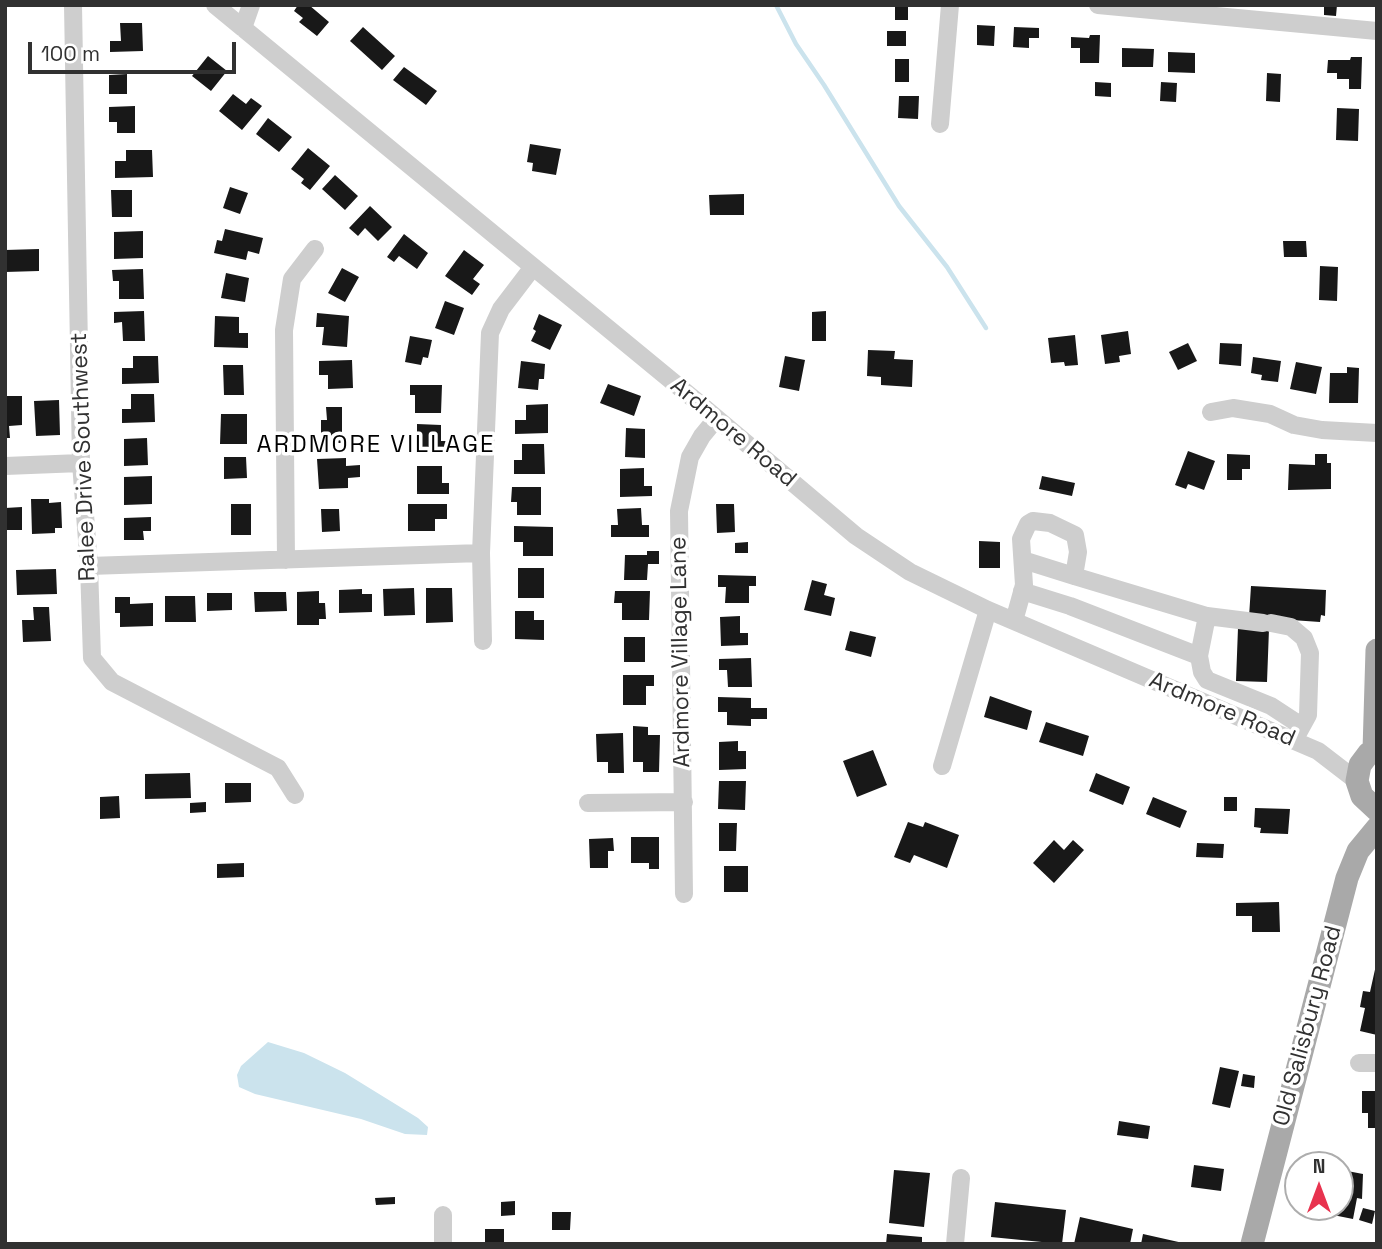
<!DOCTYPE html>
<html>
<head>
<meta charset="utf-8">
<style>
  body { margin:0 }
  #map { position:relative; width:1382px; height:1249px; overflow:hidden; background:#fff; font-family:"Space Grotesk",sans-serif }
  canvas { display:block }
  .frame { position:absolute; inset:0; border:7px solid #313131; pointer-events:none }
  .north { position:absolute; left:1284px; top:1151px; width:70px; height:70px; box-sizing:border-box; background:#fff; border:2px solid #adadad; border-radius:50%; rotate:0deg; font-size:19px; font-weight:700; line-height:28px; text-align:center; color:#313131 }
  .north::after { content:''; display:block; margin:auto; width:24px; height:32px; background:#e8334f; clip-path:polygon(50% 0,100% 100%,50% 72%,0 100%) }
  .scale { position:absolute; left:28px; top:42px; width:208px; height:32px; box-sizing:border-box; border:4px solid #313131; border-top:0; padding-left:9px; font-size:21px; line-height:24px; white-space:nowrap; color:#313131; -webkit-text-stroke:5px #fff; paint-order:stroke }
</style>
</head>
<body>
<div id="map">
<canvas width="1382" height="1249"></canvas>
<div class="frame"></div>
<div class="north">N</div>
<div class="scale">100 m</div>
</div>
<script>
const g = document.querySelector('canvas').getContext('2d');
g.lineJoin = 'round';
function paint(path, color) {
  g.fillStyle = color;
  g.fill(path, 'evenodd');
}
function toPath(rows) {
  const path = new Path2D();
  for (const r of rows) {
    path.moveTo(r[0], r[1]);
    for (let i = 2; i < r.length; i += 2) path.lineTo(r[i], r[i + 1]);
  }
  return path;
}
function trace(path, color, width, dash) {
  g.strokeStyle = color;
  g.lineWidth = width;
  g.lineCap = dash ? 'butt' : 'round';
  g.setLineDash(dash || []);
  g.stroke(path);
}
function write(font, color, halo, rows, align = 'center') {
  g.font = font + ' "Space Grotesk",sans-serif';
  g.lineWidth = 7;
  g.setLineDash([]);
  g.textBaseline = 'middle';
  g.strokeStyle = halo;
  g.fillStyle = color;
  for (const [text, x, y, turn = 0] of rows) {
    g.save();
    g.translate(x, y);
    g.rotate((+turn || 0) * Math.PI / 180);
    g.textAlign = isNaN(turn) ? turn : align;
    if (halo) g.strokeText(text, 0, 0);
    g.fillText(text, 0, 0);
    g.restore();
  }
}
const water = toPath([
  [268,1042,304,1053,345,1073,418,1118,428,1127,427,1135,405,1134,361,1119,255,1094,239,1087,237,1075,241,1066]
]);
const stream = toPath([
  [776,5,796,44,824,85,899,206,947,267,986,328]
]);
const building = toPath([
  [298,5,309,5,329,22,317,36,299,22,303,18,294,11],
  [895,5,908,5,908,20,895,20],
  [1324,5,1337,5,1336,16,1324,15],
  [120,23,142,23,143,51,110,52,110,41,121,41],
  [977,25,995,26,994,46,977,45],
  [363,27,395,56,382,70,350,41],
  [1014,27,1039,28,1039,38,1029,38,1029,48,1013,47],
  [887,31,906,31,906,46,887,46],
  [1090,35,1100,35,1099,63,1080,63,1080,48,1071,48,1071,37,1089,38],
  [1122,48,1154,49,1153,67,1122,67],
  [1168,52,1195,53,1195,73,1168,72],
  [208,56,227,71,211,91,192,76],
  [1351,57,1362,57,1361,89,1349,89,1349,79,1337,79,1337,73,1327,73,1328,60,1350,60],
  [895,59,909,59,909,82,895,82],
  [404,67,437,91,426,105,393,80],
  [1267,73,1281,74,1280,102,1266,101],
  [127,74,127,94,109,94,109,75],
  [1095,82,1111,83,1111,97,1095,96],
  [1161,82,1177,83,1176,102,1160,101],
  [233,94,246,104,251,98,262,106,242,130,219,111],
  [899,96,919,96,918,119,898,118],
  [135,106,135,133,117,133,117,122,109,122,109,107],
  [1337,108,1359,109,1358,141,1336,140],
  [268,118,292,137,279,152,256,134],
  [530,144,561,149,556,175,532,171,533,163,527,162],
  [308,148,330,166,310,190,301,183,304,179,291,169],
  [126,150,152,150,153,177,115,178,115,161,126,161],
  [335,175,358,196,345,210,322,189],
  [230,187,248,193,240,214,223,208],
  [111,190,132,190,132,217,112,217],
  [744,194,744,215,710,215,709,195],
  [370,206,392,227,378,241,365,228,358,236,349,228],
  [225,229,263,238,259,254,248,251,246,260,214,253,217,240,222,241],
  [143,231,143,258,114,259,114,232],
  [404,234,428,253,417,269,399,256,394,262,387,257],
  [1283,241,1306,241,1307,257,1284,257],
  [39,249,39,271,5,272,5,250],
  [464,250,484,265,473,279,480,284,472,295,445,276],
  [1320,266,1338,267,1337,301,1319,300],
  [342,268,359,277,345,302,328,293],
  [143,269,144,299,119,299,119,281,113,281,112,270],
  [226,273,249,278,245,302,221,298],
  [445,301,464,308,454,335,435,328],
  [144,311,145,341,123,341,122,322,114,323,114,312],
  [826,311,826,341,812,341,812,312],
  [317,313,349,316,347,347,322,345,324,327,316,327],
  [539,314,562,325,550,350,531,341,536,331,533,329],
  [215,316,239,317,239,333,248,333,248,348,214,347],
  [1128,331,1131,354,1119,356,1120,362,1105,364,1101,335],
  [1075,335,1078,365,1065,366,1064,362,1051,363,1048,338],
  [410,336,432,340,428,358,423,357,421,365,405,362],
  [1188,343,1197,361,1178,370,1169,352],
  [1220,343,1242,344,1241,366,1219,364],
  [868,350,895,351,894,359,913,360,912,387,881,385,881,377,867,376],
  [133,356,158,356,159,383,122,384,122,368,133,368],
  [785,356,805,360,799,391,779,387],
  [1253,357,1281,361,1278,382,1261,380,1262,375,1251,373],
  [352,360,353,388,328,389,328,375,319,375,319,361],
  [521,361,545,364,544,379,539,379,538,390,518,388],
  [1296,362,1322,367,1316,394,1290,389],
  [223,365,243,365,244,395,224,395],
  [1347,367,1359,368,1358,403,1329,403,1330,373,1347,373],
  [608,384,641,396,634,416,600,403],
  [410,385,442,385,441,413,415,413,415,395,410,395],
  [131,394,154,394,155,422,122,423,122,409,131,409],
  [5,396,22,396,22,425,9,426,10,438,5,438],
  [59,400,60,435,36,436,34,401],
  [548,404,548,433,515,434,515,420,526,420,526,405],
  [326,407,342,407,342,443,321,443,321,420,327,420],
  [221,414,247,414,247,444,220,444],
  [417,424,441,425,441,441,449,441,449,453,417,452],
  [626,428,645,429,645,458,625,457],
  [147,438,148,465,124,466,124,439],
  [522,444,544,444,545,474,514,474,514,460,522,460],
  [1188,451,1215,461,1204,490,1188,484,1186,489,1175,485],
  [1227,454,1250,455,1250,469,1242,469,1242,480,1227,480],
  [1315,454,1327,454,1327,463,1331,463,1331,489,1288,490,1289,464,1315,465],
  [224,457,246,457,247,478,224,479],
  [346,458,346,466,360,465,360,477,348,478,348,488,319,489,317,459],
  [417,466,442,466,442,483,449,483,449,494,417,494],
  [644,468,644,486,652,486,652,496,620,497,620,469],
  [152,476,152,504,124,505,124,477],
  [1042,476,1075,483,1072,496,1039,489],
  [512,487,541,487,541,515,517,515,517,502,511,502],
  [31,499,49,499,49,503,61,502,62,528,55,528,55,533,32,534],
  [231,504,251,504,251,535,231,535],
  [408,504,447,504,447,519,435,519,435,531,408,531],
  [716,504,734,504,735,532,717,533],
  [22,507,22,530,5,530,5,508],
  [641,508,642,525,649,525,649,537,611,537,611,525,618,525,617,509],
  [321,509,339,509,340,531,322,532],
  [151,517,151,531,143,531,144,540,124,540,124,518],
  [514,526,553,527,553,556,523,556,523,542,514,542],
  [979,541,1000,542,1000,568,979,568],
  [748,542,748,553,735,553,735,543],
  [647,551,659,551,659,564,648,564,647,580,624,580,625,555,647,555],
  [518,568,544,568,544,598,518,598],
  [56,569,57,594,17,595,16,570],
  [718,575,756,576,756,586,749,586,749,603,725,603,726,587,718,587],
  [812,580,827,584,824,595,835,598,831,616,804,610],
  [1251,586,1326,590,1325,616,1321,615,1320,622,1249,617],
  [414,588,415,615,384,616,383,589],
  [426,588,452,588,453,622,426,623],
  [362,589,362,594,372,594,372,612,339,613,339,590],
  [319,591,319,603,325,603,326,619,319,619,319,625,297,625,297,592],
  [615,591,650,591,649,620,622,620,622,603,614,603],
  [254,592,286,592,287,611,255,612],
  [207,593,232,593,232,610,207,611],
  [165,596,195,596,196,622,165,622],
  [115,597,130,597,130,604,153,603,153,626,120,627,120,613,115,613],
  [33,607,49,607,51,641,23,642,22,620,34,620],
  [515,611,534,611,534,620,544,620,544,640,515,639],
  [740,616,740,633,748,633,748,645,721,646,720,617],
  [1238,628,1269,629,1267,682,1236,681],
  [850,631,876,637,871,657,845,650],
  [624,637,645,637,645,662,624,662],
  [751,658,752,687,728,687,727,670,719,670,719,659],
  [623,675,654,675,654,686,646,686,646,705,623,705],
  [990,696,1032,711,1027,730,984,717],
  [718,697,751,698,751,708,767,708,767,719,751,719,751,726,727,725,727,712,718,712],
  [1046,722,1089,736,1083,756,1039,742],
  [633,726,648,727,648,735,660,735,659,772,643,772,643,762,633,762],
  [623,733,624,773,608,773,608,762,597,762,596,734],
  [738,741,738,751,746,751,746,769,719,770,719,742],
  [873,750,887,785,857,797,843,761],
  [190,773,191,798,145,799,145,774],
  [1096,773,1130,787,1123,805,1089,791],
  [719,781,746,781,745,810,718,809],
  [225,783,251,783,251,802,225,803],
  [119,796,120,818,100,819,100,797],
  [1153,797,1187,811,1180,828,1146,814],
  [1224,797,1237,797,1237,811,1224,811],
  [206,802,206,812,190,813,190,803],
  [1255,808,1290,809,1288,834,1260,833,1261,828,1254,827],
  [908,822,923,827,925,822,959,835,947,868,914,855,910,863,894,857],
  [719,823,737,823,736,851,719,851],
  [631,837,659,837,659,869,649,869,649,863,631,863],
  [613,838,614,851,608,851,608,868,590,868,589,839],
  [1054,840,1064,850,1073,840,1084,850,1054,883,1033,863],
  [1197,843,1224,844,1223,858,1196,857],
  [244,863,244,877,217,878,217,864],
  [724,866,748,866,748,892,724,892],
  [1279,902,1280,932,1252,932,1252,916,1236,916,1236,903],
  [1376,965,1377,965,1377,1035,1360,1031,1365,1008,1360,1007,1363,991,1370,992],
  [1220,1067,1239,1071,1230,1108,1212,1104],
  [1243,1074,1255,1076,1254,1088,1241,1086],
  [1362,1091,1377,1091,1377,1128,1368,1128,1368,1113,1362,1113],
  [1119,1121,1150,1126,1148,1139,1117,1135],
  [1194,1165,1224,1169,1221,1191,1191,1187],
  [894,1170,930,1173,924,1227,889,1223],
  [1342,1170,1363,1174,1362,1199,1357,1198,1353,1219,1333,1215,1334,1207,1340,1207],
  [395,1197,395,1204,376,1205,375,1198],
  [515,1201,515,1215,501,1216,501,1202],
  [995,1202,1066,1210,1062,1244,991,1237],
  [1363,1208,1375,1211,1372,1224,1359,1220],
  [552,1212,571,1212,570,1230,552,1230],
  [1080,1217,1133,1229,1130,1244,1074,1244],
  [485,1229,504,1229,504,1244,485,1244],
  [887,1234,922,1237,922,1244,886,1244],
  [1143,1234,1183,1243,1183,1244,1141,1244]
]);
const minor = toPath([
  [73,5,81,463,89,566,92,658,112,682,278,768,295,795],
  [215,5,695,400,856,536,910,572,988,610,1318,751,1357,781],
  [1098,5,1377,31],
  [243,28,251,5],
  [940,124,950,5],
  [1211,412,1233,408,1270,414,1294,425,1322,430,1377,433],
  [5,466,81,463],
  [286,560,284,330,292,279,315,249],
  [89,566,481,553],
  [1074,576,1207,616,1263,623],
  [1022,591,1070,606,1199,656],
  [1207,616,1199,656,1202,672,1207,680,1271,706,1300,725],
  [1014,621,1024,585,1021,539,1028,524,1033,521,1050,523,1075,535,1078,552,1074,576,1023,560],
  [1271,623,1291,627,1304,638,1310,653,1308,715,1297,735],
  [483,641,481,553,490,333,501,309,533,267],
  [942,766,988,610],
  [588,803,684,802],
  [684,894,679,511,690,457,702,436,716,419],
  [1359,1063,1377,1063],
  [443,1244,443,1215],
  [955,1244,961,1178]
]);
const major = toPath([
  [1377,749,1369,753,1360,765,1357,781,1362,796,1377,810],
  [1374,750,1377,650],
  [1252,1244,1347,878,1358,851,1377,828]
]);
const streetNames = [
  ["Ardmore Road",733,433,40],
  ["Ralee Drive Southwest",84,457,-92],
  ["Ardmore Village Lane",681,652,-91],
  ["Ardmore Road",1222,710,23],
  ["Old Salisbury Road",1308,1026,-75]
];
const neighbourhoodNames = [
  ["ARDMORE VILLAGE",376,445]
];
paint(water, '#cbe3ed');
trace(stream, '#cbe3ed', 4.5);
paint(building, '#181818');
trace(minor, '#cecece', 18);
trace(major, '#a9a9a9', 23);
write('23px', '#313131', '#fff', streetNames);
g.letterSpacing = '2px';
write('24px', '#000', '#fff', neighbourhoodNames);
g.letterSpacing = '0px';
</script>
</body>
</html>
